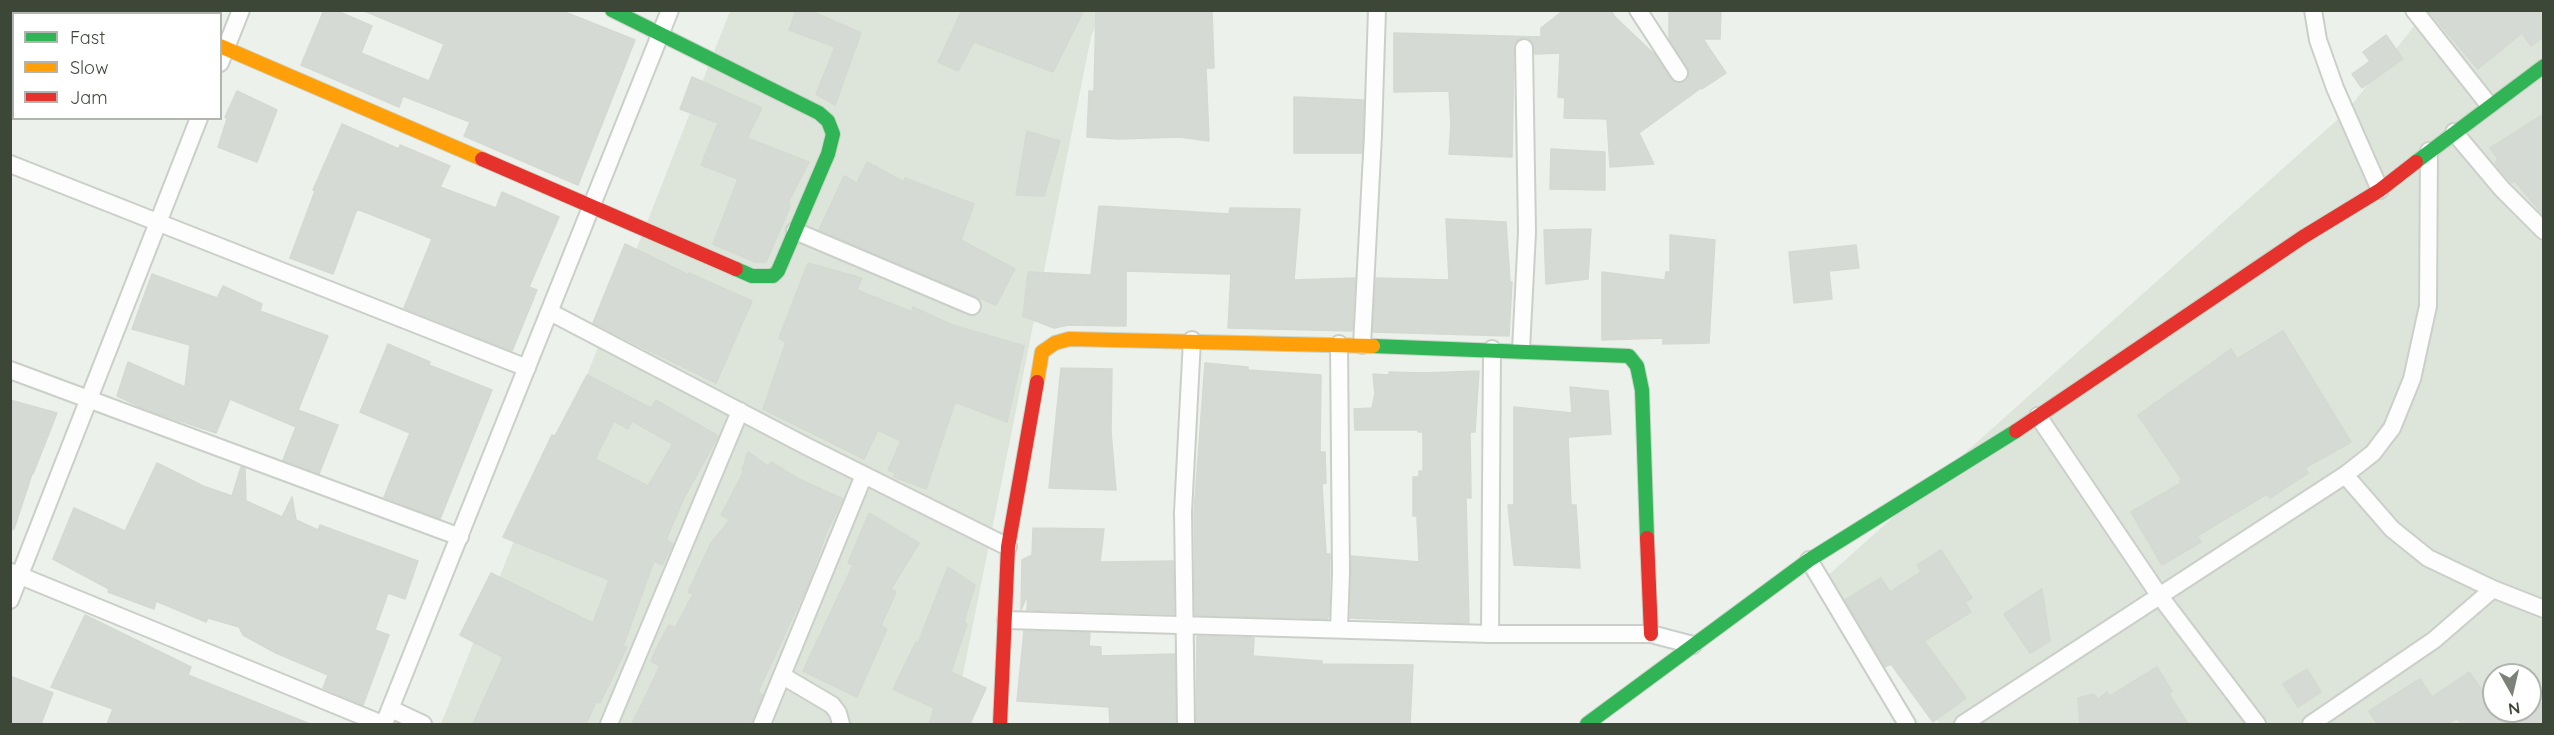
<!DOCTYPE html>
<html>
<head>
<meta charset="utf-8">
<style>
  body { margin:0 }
  #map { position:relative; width:2554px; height:735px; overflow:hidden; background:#edf1eb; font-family:Quicksand,sans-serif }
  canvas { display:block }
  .frame { position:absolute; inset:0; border:12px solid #3d4738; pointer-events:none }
  .legend { position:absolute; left:12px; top:12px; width:210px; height:108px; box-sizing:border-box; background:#fff; border:2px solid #b1b5af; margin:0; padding:8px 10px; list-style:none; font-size:18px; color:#3d4738 }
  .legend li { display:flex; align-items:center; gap:12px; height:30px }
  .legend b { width:30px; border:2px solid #b1b5af }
  .north { position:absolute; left:2482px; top:663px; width:60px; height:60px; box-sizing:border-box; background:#fff; border:2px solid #b1b5af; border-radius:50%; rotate:172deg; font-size:16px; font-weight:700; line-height:24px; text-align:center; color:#3d4738 }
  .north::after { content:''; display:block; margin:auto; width:21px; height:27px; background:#7b8277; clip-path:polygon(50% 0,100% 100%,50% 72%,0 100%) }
</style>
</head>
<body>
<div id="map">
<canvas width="2554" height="735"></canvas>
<div class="frame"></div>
<ul class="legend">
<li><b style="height:8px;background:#30b455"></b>Fast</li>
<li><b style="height:8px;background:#ff9f0a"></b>Slow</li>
<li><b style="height:8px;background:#e5322d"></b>Jam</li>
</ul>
<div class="north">N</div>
</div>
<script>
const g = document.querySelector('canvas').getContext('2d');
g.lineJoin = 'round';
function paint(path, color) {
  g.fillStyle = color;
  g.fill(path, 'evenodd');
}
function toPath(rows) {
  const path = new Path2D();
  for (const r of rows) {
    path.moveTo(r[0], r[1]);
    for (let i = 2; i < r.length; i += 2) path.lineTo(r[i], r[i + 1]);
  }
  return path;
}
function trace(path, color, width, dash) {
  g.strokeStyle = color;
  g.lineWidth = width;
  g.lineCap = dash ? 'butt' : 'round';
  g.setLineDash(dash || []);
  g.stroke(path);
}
const residential = toPath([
  [730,11,1102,11,1091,37,953,724,441,724,556,435,587,375],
  [2426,11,2543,11,2543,724,1940,724,1824,579,2346,112],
  [2494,675,2530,675,2530,711,2494,711]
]);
const building = toPath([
  [324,10,335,10,372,26,361,53,429,81,444,44,362,10,560,10,635,40,578,185,464,136,470,122,403,96,399,107,301,65,324,10],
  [796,10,809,10,861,33,835,105,816,94,835,47,789,30,796,10],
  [962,10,1084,10,1053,72,974,42,958,71,938,62,962,10],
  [1096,10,1212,10,1214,68,1206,68,1209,141,1179,137,1118,139,1087,137,1089,91,1094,91,1096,10],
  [1564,10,1611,10,1615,17,1654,54,1671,79,1679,83,1685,81,1689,72,1669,38,1669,10,1721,10,1720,39,1703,39,1726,73,1702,89,1701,88,1639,133,1654,164,1610,167,1607,119,1564,118,1565,98,1558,97,1560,53,1535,54,1533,43,1529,39,1518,39,1514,48,1512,157,1449,154,1451,125,1449,91,1394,92,1394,33,1541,37,1541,28,1564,10],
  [2428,10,2544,10,2544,37,2531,46,2522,33,2478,69,2428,10],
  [2386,35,2403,59,2362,88,2352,74,2370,61,2363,52,2386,35],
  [692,77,762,108,747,138,809,162,789,201,790,207,766,262,755,262,713,244,738,179,701,165,718,123,680,109,692,77],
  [237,91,277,110,257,162,218,147,227,119,225,117,237,91],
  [1294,97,1364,100,1362,153,1294,153,1294,97],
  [2544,114,2544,216,2515,181,2512,183,2495,163,2498,159,2490,148,2544,114],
  [342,124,399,149,400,145,450,166,440,187,496,208,502,192,559,217,529,287,537,290,512,351,404,308,432,239,418,233,357,209,333,274,290,258,315,191,313,190,342,124],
  [1027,131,1060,141,1044,196,1016,195,1027,131],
  [1551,149,1605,152,1605,190,1550,189,1551,149],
  [867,162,904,182,905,178,974,204,961,240,1015,269,996,305,819,230,844,176,857,183,867,162],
  [1099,206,1229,214,1230,208,1300,209,1294,280,1355,278,1352,331,1228,328,1231,274,1226,274,1126,271,1126,326,1069,325,1054,328,1023,316,1028,272,1091,275,1099,206],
  [1446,219,1506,222,1510,282,1512,282,1509,336,1373,332,1376,278,1449,280,1446,219],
  [1591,229,1588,279,1546,284,1544,230,1591,229],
  [1670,235,1715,240,1709,343,1663,344,1663,338,1602,340,1602,272,1665,280,1666,272,1670,272,1670,235],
  [625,244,689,275,689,273,752,301,716,383,593,323,625,244],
  [1856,245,1859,268,1829,271,1832,299,1794,303,1789,252,1856,245],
  [808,263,862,278,857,290,912,312,913,307,950,324,1024,346,1007,422,955,402,926,489,894,477,895,473,888,470,901,441,878,430,864,459,763,409,786,342,779,338,808,263],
  [152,274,217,298,223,286,262,304,260,311,328,336,298,410,338,425,319,474,283,460,296,427,230,399,216,433,147,410,117,396,128,362,185,387,190,345,132,329,152,274],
  [2283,331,2351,442,2305,468,2308,473,2270,498,2267,494,2197,536,2201,542,2162,565,2131,512,2181,483,2180,481,2182,480,2138,415,2231,349,2237,359,2283,331],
  [388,344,430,362,429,365,492,390,440,519,384,497,410,433,360,412,388,344],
  [1205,363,1248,367,1248,370,1321,375,1320,452,1325,452,1326,483,1322,484,1326,554,1330,554,1329,616,1327,619,1195,615,1194,512,1205,363],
  [1061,368,1112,369,1111,432,1116,490,1049,488,1061,368],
  [1479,371,1475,432,1470,432,1471,498,1466,498,1469,623,1350,618,1351,556,1419,562,1417,516,1413,516,1413,477,1419,477,1419,471,1423,471,1423,432,1418,432,1418,430,1355,430,1354,409,1372,408,1375,394,1373,374,1389,375,1389,372,1424,373,1479,371],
  [587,375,651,408,656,400,718,436,683,500,666,540,673,544,662,565,654,561,623,646,627,647,600,703,596,702,586,724,473,724,503,657,460,635,491,573,593,623,609,580,503,537,552,435,555,436,587,375],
  [614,421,628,429,632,421,673,444,648,486,595,459,614,421],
  [1570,387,1608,391,1611,434,1568,437,1571,505,1576,505,1580,568,1514,565,1508,505,1514,505,1514,407,1572,413,1570,387],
  [10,400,57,413,33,474,32,474,14,529,10,529,10,400],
  [748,452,768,466,771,462,799,479,843,499,827,531,808,584,758,692,763,695,752,721,750,724,632,724,660,666,651,661,657,647,669,625,675,628,693,594,688,592,711,543,730,520,721,515,744,471,742,470,748,452],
  [157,463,203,486,232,496,241,467,245,468,246,501,282,517,292,497,296,520,318,530,320,525,418,561,405,599,388,593,375,630,389,635,363,705,323,688,328,675,276,653,243,635,239,627,208,618,206,622,156,601,154,609,108,592,109,589,53,559,74,508,125,531,157,463],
  [869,513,919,543,891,589,896,592,881,626,887,629,857,697,803,671,853,565,848,563,869,513],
  [1033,528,1104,529,1100,562,1173,561,1174,614,1027,610,1028,594,1021,610,1022,560,1032,555,1033,528],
  [1941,550,1972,598,1965,602,1971,612,1924,641,1966,698,1933,722,1891,664,1885,667,1845,600,1881,578,1890,592,1921,572,1917,565,1941,550],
  [948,567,975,585,964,622,967,624,951,672,986,688,970,724,929,724,934,708,893,689,916,642,918,643,948,567],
  [2042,589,2050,641,2030,653,2004,614,2042,589],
  [85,615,191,667,188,675,310,724,107,724,113,709,51,687,85,615],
  [1024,631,1090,633,1089,646,1101,647,1101,656,1175,654,1176,724,1110,724,1109,707,1017,701,1024,631],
  [1197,636,1254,638,1253,656,1322,661,1322,664,1413,665,1410,724,1196,724,1197,636],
  [2157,667,2172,691,2169,694,2188,724,2080,724,2078,698,2094,694,2098,699,2107,692,2110,696,2157,667],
  [2307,669,2321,692,2298,707,2283,684,2307,669],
  [2469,672,2506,724,2462,724,2457,718,2447,724,2377,724,2369,711,2420,679,2432,697,2469,672],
  [10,676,53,693,41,724,10,724,10,676],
  [2544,702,2544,724,2510,724,2544,702]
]);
const street = toPath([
  [130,10,138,14],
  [1638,10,1679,73],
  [2313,10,2318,40,2335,88,2380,190],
  [2414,10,2489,105],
  [220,63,241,10],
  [2454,132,2502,189,2544,231],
  [10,164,527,368],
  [795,231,972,306],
  [550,312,806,446,1008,547],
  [1362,345,1373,135,1377,10],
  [1521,350,1527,232,1524,48],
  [10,370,460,537],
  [2038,416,2159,595,2257,724],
  [2345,475,2392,529,2428,558,2493,589,2544,609],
  [1809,560,1907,724],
  [11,572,382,724],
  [10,600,199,118],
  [1006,620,1490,634,1651,634,1693,645],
  [1339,629,1341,572,1339,344],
  [1490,634,1492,349],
  [783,676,832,705,838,713,841,724],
  [391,709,423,724],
  [384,724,670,10],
  [609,724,740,411],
  [762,724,864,475],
  [1186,724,1183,512,1192,340],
  [1963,724,2345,475,2373,453,2392,428,2412,379,2428,306,2429,151],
  [2311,724,2434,640,2493,589]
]);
const fast = toPath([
  [612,10,819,113,828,121,833,134,828,154,778,271,773,276,752,276,736,269],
  [2416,162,2544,66],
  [1373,346,1629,356,1637,366,1642,390,1647,538],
  [1587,724,1809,560,2016,431]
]);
const slow = toPath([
  [220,46,482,159],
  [1037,382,1042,352,1055,343,1069,339,1373,346]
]);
const jam = toPath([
  [482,159,736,269],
  [2016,431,2303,237,2380,190,2416,162],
  [1647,538,1651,634],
  [1000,724,1008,547,1037,382]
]);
paint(residential, '#dde5da');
paint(building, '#d6dad4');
trace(building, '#d4d9d1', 1.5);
trace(street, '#cbcfc9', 20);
trace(fast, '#c9d3c6', 16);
trace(slow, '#c9d3c6', 16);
trace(jam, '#c9d3c6', 16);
trace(street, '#fcfdfc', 16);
trace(fast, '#30b455', 14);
trace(slow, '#ff9f0a', 14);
trace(jam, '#e5322d', 14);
</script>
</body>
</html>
